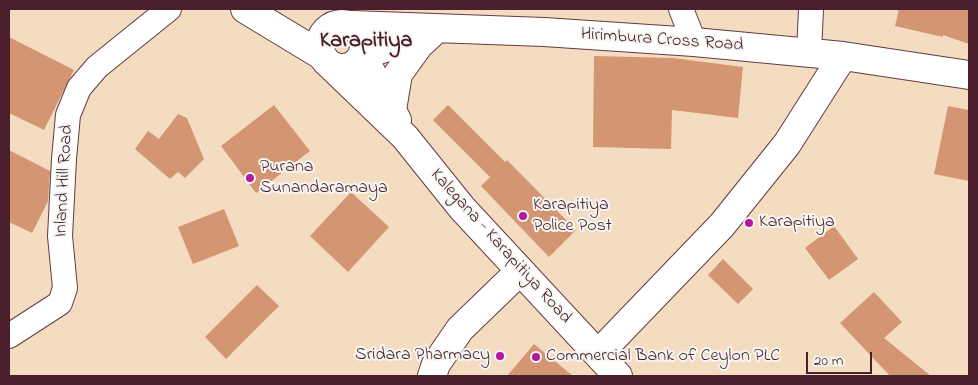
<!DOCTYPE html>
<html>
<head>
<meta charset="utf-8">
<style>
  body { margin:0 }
  #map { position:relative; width:978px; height:385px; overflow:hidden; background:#f4dcc1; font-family:"Indie Flower",sans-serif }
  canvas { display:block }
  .frame { position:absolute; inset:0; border:10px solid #4a1f2b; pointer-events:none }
  .scale { position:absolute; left:806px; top:352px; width:66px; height:22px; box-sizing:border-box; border:2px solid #4a1f2b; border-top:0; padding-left:6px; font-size:15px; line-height:18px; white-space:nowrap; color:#4a1f2b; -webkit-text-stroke:4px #f6f6f2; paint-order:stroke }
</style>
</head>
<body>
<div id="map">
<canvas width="978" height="385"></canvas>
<div class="frame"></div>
<div class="scale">20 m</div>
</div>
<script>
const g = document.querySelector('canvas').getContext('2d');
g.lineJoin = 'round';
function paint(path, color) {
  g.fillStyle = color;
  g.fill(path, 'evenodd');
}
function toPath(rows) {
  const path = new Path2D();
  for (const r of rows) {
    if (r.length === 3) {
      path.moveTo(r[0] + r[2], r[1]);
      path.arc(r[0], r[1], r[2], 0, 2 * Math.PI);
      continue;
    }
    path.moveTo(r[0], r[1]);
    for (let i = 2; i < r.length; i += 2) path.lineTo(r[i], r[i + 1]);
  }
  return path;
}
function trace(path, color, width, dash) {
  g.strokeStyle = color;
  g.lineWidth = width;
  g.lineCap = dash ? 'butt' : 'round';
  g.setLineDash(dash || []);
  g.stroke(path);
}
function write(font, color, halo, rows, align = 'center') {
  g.font = font + ' "Indie Flower",sans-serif';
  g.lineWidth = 4;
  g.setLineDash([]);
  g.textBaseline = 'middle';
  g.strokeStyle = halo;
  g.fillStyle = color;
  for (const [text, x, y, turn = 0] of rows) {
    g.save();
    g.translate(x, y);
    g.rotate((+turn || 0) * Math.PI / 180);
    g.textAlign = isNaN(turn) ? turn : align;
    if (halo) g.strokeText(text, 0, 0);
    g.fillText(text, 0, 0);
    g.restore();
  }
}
const building = toPath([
  [899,9,969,9,969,44,943,35,943,37,895,26],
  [9,37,74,70,44,130,9,113],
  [594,56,673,58,743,67,738,118,672,110,671,149,593,147],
  [274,105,310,151,256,193,221,146],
  [448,105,505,162,507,160,576,230,549,257,481,186,490,177,433,120],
  [948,106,969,110,969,181,934,174],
  [178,114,187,118,204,159,185,178,178,172,170,179,135,149,148,131,159,139],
  [9,150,50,171,48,201,32,233,9,222],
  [351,192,389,227,348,272,310,236],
  [224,209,239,246,193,264,178,227],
  [834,226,858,259,829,280,805,248],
  [723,259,753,289,738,304,708,275],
  [257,285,279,306,226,359,205,337],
  [874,292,902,322,884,338,931,376,890,376,840,323],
  [534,344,573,376,507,376]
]);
const street = toPath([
  [681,9,694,42],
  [809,52,811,9],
  [9,336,60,303,65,288,60,236,64,159,68,115,79,88,97,67,169,9]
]);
const secondary = toPath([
  [245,9,321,55],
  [342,46,22],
  [352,25,544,32,694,42,843,56,969,75],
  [363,55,430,34],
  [361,59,368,66,397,120],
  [329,64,405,137,462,208,618,376],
  [392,110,398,74,419,45,432,33],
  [598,354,722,225,787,144,843,56],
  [432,376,436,364,460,329,519,272]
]);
const markers = [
  [250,178,5,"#b5179e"],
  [523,216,5,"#b5179e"],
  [749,223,5,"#b5179e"],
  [500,356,5,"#b5179e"],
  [536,357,5,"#b5179e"]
];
const streetNames = [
  ["Hirimbura Cross Road",662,41,4],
  ["Inland Hill Road",65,181,-87],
  ["Kalegana - Karapitiya Road",500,247,48]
];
const poiNames = [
  ["Purana",260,168],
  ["Sunandaramaya",260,189],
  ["Karapitiya",533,206],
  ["Police Post",533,227],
  ["Karapitiya",759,223],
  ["Sridara Pharmacy",490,356,"right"],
  ["Commercial Bank of Ceylon PLC",546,357]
];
const districtNames = [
  ["Karapitiya",366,42]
];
paint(building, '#d49572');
trace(street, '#643b42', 26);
trace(secondary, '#643b42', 30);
trace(street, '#fff', 24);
trace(secondary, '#fff', 28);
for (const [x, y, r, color] of markers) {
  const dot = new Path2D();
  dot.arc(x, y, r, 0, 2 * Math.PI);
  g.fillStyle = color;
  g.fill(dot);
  trace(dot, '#f6f6f2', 2);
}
write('18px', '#4a1f2b', '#f6f6f2', streetNames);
write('18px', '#4a1f2b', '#f6f6f2', poiNames, 'left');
write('bold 22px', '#4a1f2b', '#f6f6f2', districtNames);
</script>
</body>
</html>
